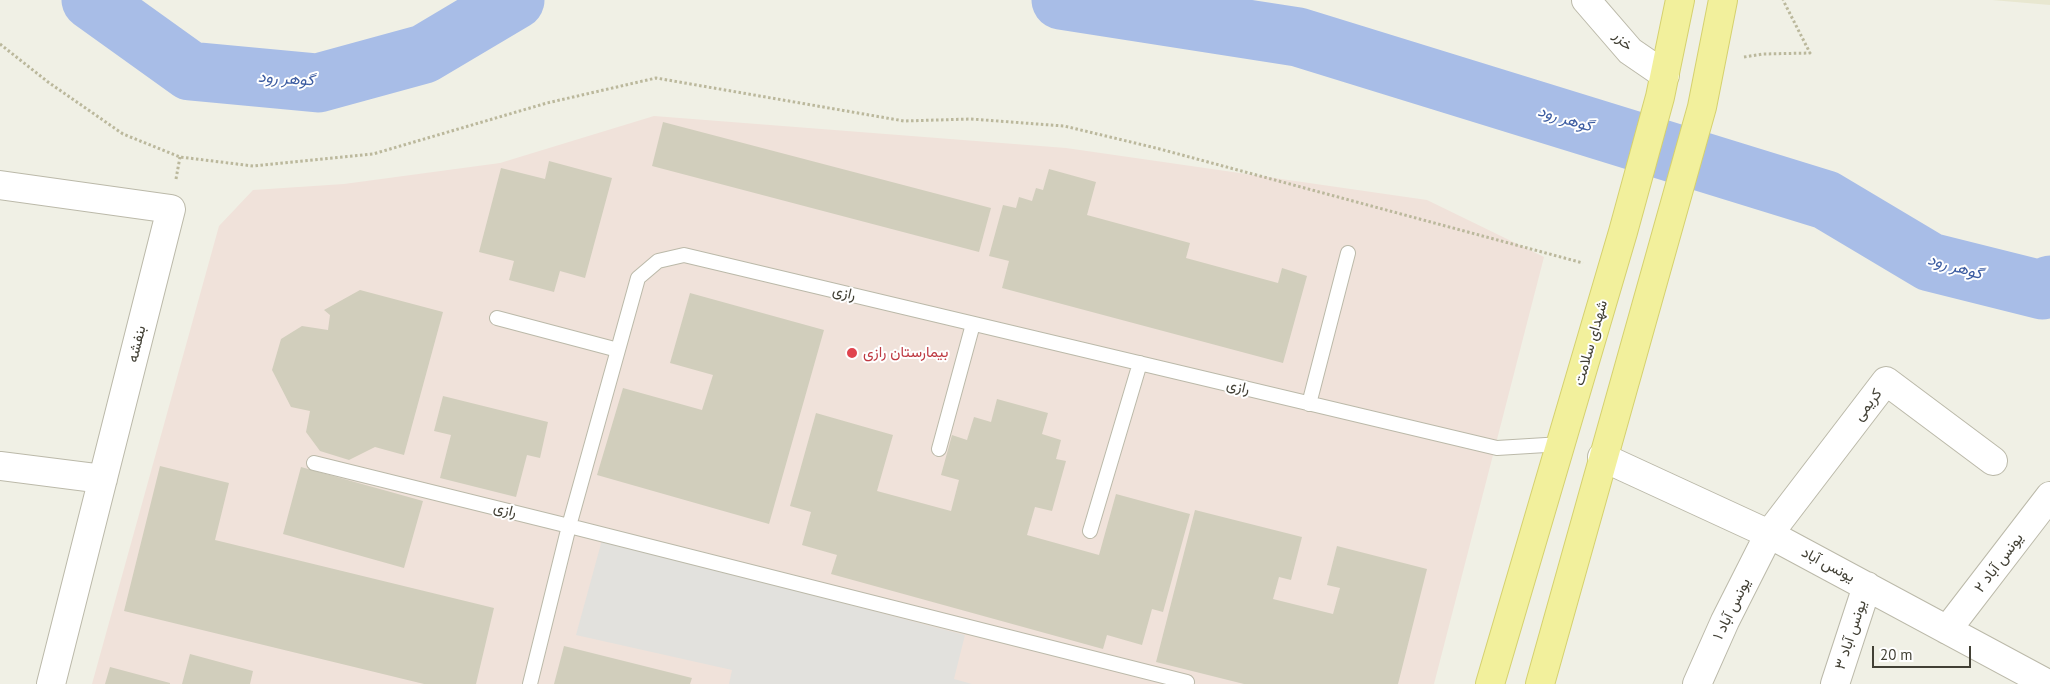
<!DOCTYPE html>
<html>
<head>
<meta charset="utf-8">
<style>
  body { margin:0 }
  #map { position:relative; width:2050px; height:684px; overflow:hidden; background:#f0f0e5; font-family:"PT Sans",sans-serif }
  canvas { display:block }
  .scale { position:absolute; left:1872px; top:646px; width:99px; height:22px; box-sizing:border-box; border:2px solid #424035; border-top:0; padding-left:6px; font-size:15px; line-height:18px; white-space:nowrap; color:#424035; -webkit-text-stroke:4px #fff; paint-order:stroke }
</style>
</head>
<body>
<div id="map">
<canvas width="2050" height="684"></canvas>
<div class="scale">20 m</div>
</div>
<script>
const g = document.querySelector('canvas').getContext('2d');
g.lineJoin = 'round';
function paint(path, color) {
  g.fillStyle = color;
  g.fill(path, 'evenodd');
}
function toPath(rows) {
  const path = new Path2D();
  for (const r of rows) {
    path.moveTo(r[0], r[1]);
    for (let i = 2; i < r.length; i += 2) path.lineTo(r[i], r[i + 1]);
  }
  return path;
}
function trace(path, color, width, dash) {
  g.strokeStyle = color;
  g.lineWidth = width;
  g.lineCap = dash ? 'butt' : 'round';
  g.setLineDash(dash || []);
  g.stroke(path);
}
function write(font, color, halo, rows, align = 'center') {
  g.font = font + ' "PT Sans",Vazirmatn,sans-serif';
  g.lineWidth = 4;
  g.setLineDash([]);
  g.textBaseline = 'middle';
  g.strokeStyle = halo;
  g.fillStyle = color;
  for (const [text, x, y, turn = 0] of rows) {
    g.save();
    g.translate(x, y);
    g.rotate((+turn || 0) * Math.PI / 180);
    g.textAlign = isNaN(turn) ? turn : align;
    if (halo) g.strokeText(text, 0, 0);
    g.fillText(text, 0, 0);
    g.restore();
  }
}
const education = toPath([
  [1992,0,2050,0,2050,5]
]);
const medical = toPath([
  [654,116,1066,148,1427,200,1544,257,1434,684,92,684,219,226,253,190,344,184,500,163]
]);
const parking = toPath([
  [602,540,965,635,954,679,972,684,729,684,732,670,576,635]
]);
const river = toPath([
  [91,0,190,71,318,83,424,54,515,0],
  [1061,0,1298,37,1826,200,1930,262,2042,290,2050,285]
]);
const building = toPath([
  [663,122,991,208,979,252,652,166],
  [549,161,612,178,585,278,560,271,554,292,509,280,514,261,479,252,501,168,545,179],
  [1049,169,1096,182,1087,215,1190,243,1186,258,1278,283,1282,268,1307,276,1283,363,1002,288,1009,261,989,256,1003,205,1016,208,1019,197,1032,201,1036,188,1043,190],
  [360,290,443,312,404,455,375,447,349,460,320,451,306,432,310,411,291,407,272,370,281,339,302,326,328,330,330,315,324,310],
  [690,293,824,330,769,524,597,475,623,388,702,410,713,375,670,363],
  [443,396,548,422,540,458,527,455,516,497,440,478,451,435,434,431],
  [997,399,1048,413,1042,434,1061,440,1056,459,1066,461,1052,511,1035,507,1027,535,1099,555,1116,494,1190,514,1163,612,1152,609,1142,645,1107,635,1103,649,831,574,837,555,802,545,811,512,790,506,816,413,893,435,877,491,951,511,959,480,941,475,952,435,967,440,974,417,991,422],
  [160,466,229,483,215,540,494,608,476,684,424,684,124,611],
  [301,467,423,501,404,568,283,534],
  [1195,510,1302,537,1291,580,1279,577,1273,599,1333,614,1340,588,1327,585,1337,546,1427,569,1398,684,1244,684,1156,662],
  [564,646,692,678,690,684,554,684],
  [190,654,253,671,250,684,182,684],
  [110,667,170,683,170,684,105,684]
]);
const path = toPath([
  [0,44,48,82,123,134,180,157,253,166,373,154,547,103,656,78,904,121,971,119,1064,126,1156,148,1583,263],
  [1744,57,1763,54,1810,53,1783,0],
  [176,179,180,157]
]);
const service = toPath([
  [497,318,618,350],
  [1309,404,1348,253],
  [939,449,973,324],
  [314,463,569,526,638,278,658,261,684,255,1497,448,1562,444],
  [1090,531,1140,363],
  [530,684,569,526,1187,682]
]);
const minor = toPath([
  [1586,0,1630,51,1665,75],
  [0,185,171,209,51,684],
  [1602,457,1769,534,2048,684],
  [0,466,103,479],
  [1947,630,2050,496],
  [1697,684,1725,621,1769,534,1886,381,1993,461],
  [1835,684,1867,586]
]);
const primary = toPath([
  [1490,684,1623,232,1660,97,1680,0],
  [1540,684,1702,107,1723,0]
]);
const markers = [
  [852,353,6,"#e0444e"]
];
const streetNames = [
  ["خزر",1623,41,47],
  ["رازی",844,293,13],
  ["شهدای سلامت",1591,343,-74],
  ["بنفشه",137,344,-76],
  ["رازی",1238,387,13],
  ["کریمی",1868,405,-52],
  ["رازی",505,510,14],
  ["یونس آباد ۲",1999,563,-53],
  ["یونس آباد",1828,565,28],
  ["یونس آباد ۱",1732,609,-64],
  ["یونس آباد ۳",1851,635,-72]
];
const healthNames = [
  ["بیمارستان رازی",863,353]
];
const waterNames = [
  ["گوهر رود",286,79,4],
  ["گوهر رود",1565,119,17],
  ["گوهر رود",1955,267,16]
];
paint(education, '#e8e7d0');
paint(medical, '#f0e2da');
paint(parking, '#e2e1dd');
trace(river, '#a8bde7', 59);
paint(building, '#d1cebc');
trace(service, '#bbb9a9', 16);
trace(minor, '#bbb9a9', 30);
trace(primary, '#d5d16f', 30);
trace(path, '#bbb89c', 3, [2.5, 2.5]);
trace(service, '#fff', 14);
trace(minor, '#fff', 28);
trace(primary, '#f2f09c', 28);
for (const [x, y, r, color] of markers) {
  const dot = new Path2D();
  dot.arc(x, y, r, 0, 2 * Math.PI);
  g.fillStyle = color;
  g.fill(dot);
  trace(dot, '#fff', 2);
}
write('15px', '#424035', '#fff', streetNames);
write('15px', '#be3a42', '#fff', healthNames, 'left');
write('italic 16px', '#3c5ca1', '#fff', waterNames);
</script>
</body>
</html>
